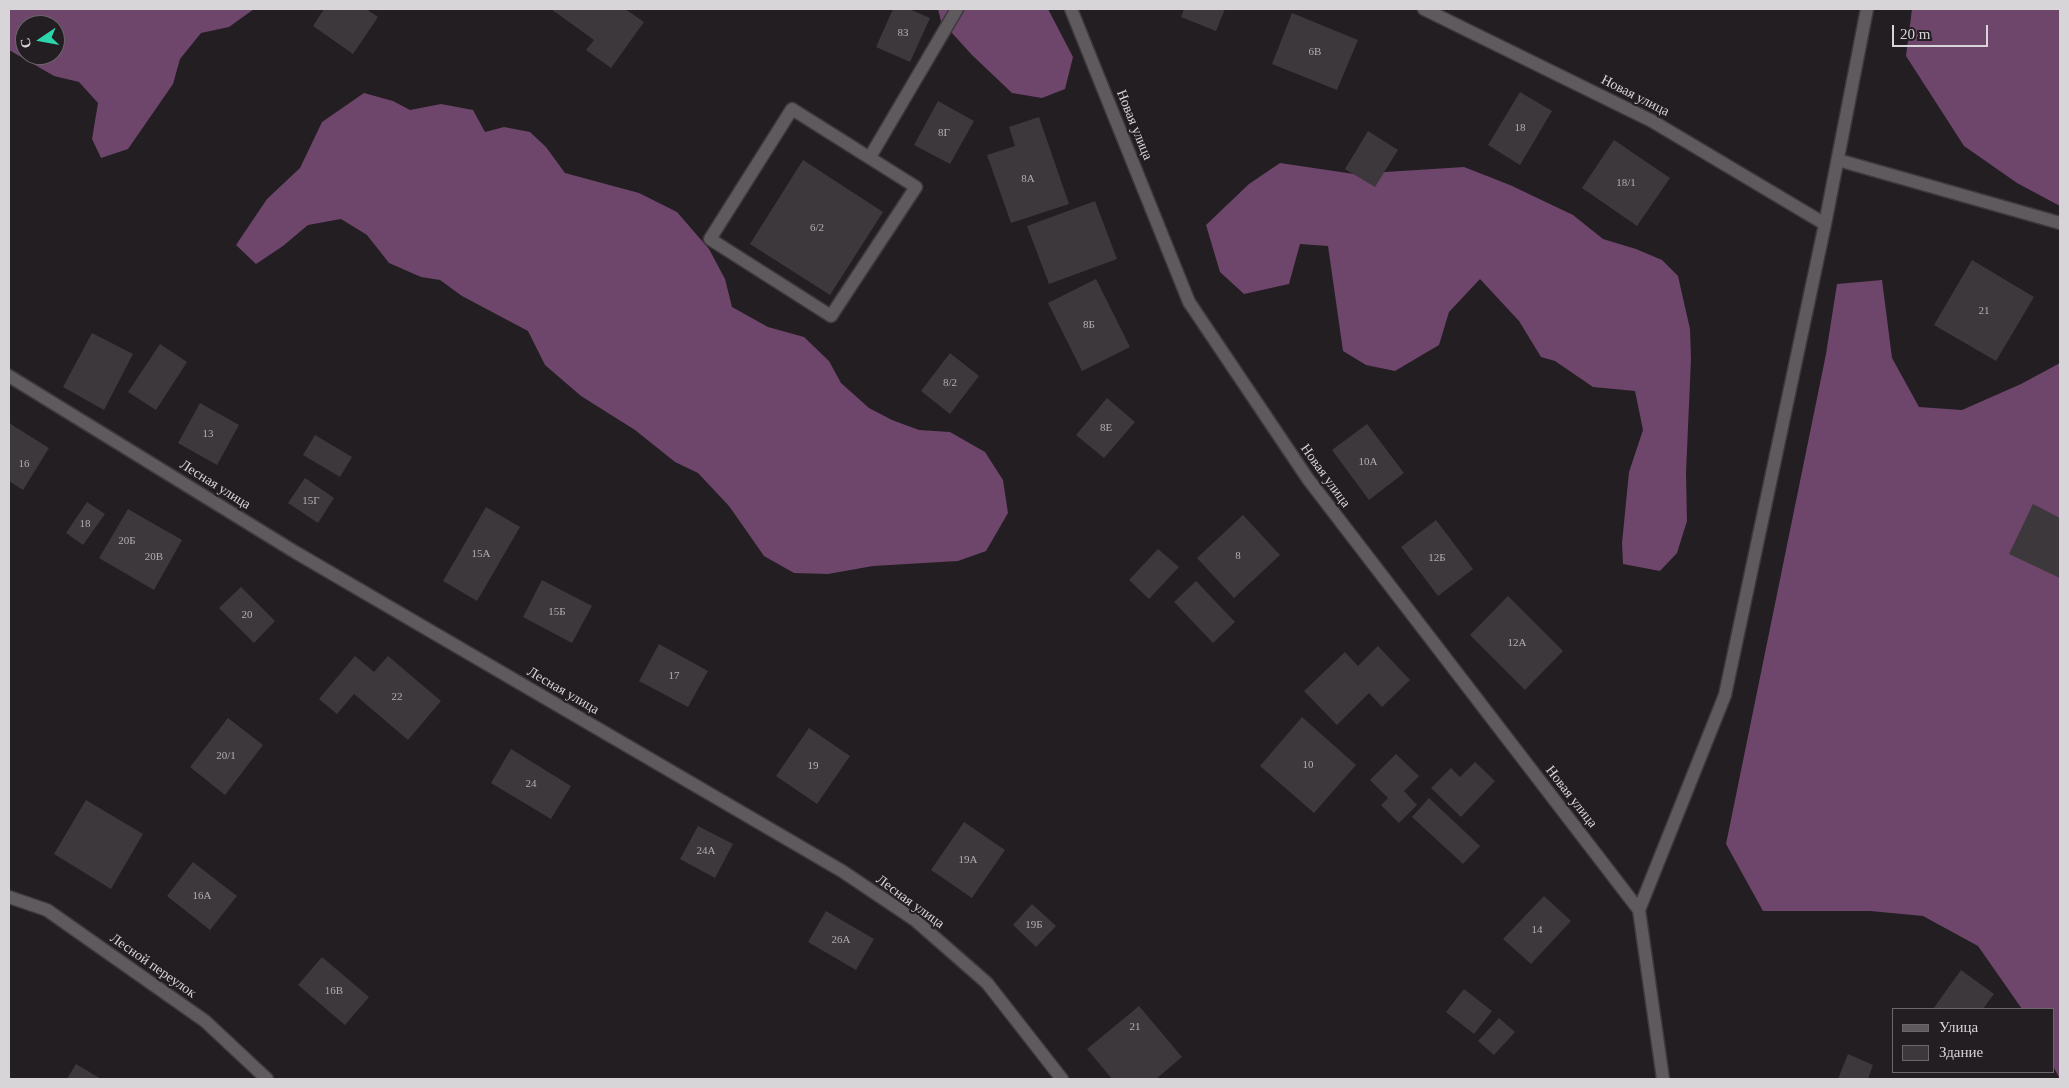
<!DOCTYPE html>
<html>
<head>
<meta charset="utf-8">
<style>
  body { margin:0 }
  #map { position:relative; width:2069px; height:1088px; overflow:hidden; background:#231e22; font-family:"Times New Roman",serif }
  canvas { display:block }
  .frame { position:absolute; inset:0; border:10px solid #d7d5d7; pointer-events:none }
  .legend { position:absolute; left:1892px; top:1008px; width:162px; height:65px; box-sizing:border-box; background:#231e22; border:1px solid #6b676a; margin:0; padding:6px 9px; list-style:none; font-size:15px; color:#d7d5d7 }
  .legend li { display:flex; align-items:center; gap:10px; height:25px }
  .legend b { width:25px; border:1px solid #6b676a }
  .north { position:absolute; left:15px; top:15px; width:50px; height:50px; box-sizing:border-box; background:#231e22; border:1px solid #6b676a; border-radius:50%; rotate:258deg; font-size:14px; font-weight:700; line-height:20px; text-align:center; color:#d7d5d7 }
  .north::after { content:''; display:block; margin:auto; width:18px; height:22px; background:#2cd5ab; clip-path:polygon(50% 0,100% 100%,50% 72%,0 100%) }
  .scale { position:absolute; left:1892px; top:25px; width:96px; height:22px; box-sizing:border-box; border:2px solid #d7d5d7; border-top:0; padding-left:6px; font-size:15px; line-height:18px; white-space:nowrap; color:#d7d5d7; -webkit-text-stroke:4px #231e22; paint-order:stroke }
</style>
</head>
<body>
<div id="map">
<canvas width="2069" height="1088"></canvas>
<div class="frame"></div>
<ul class="legend">
<li><b style="height:6px;background:#5f5a5e"></b>Улица</li>
<li><b style="height:14px;background:#3d383c"></b>Здание</li>
</ul>
<div class="north">С</div>
<div class="scale">20 m</div>
</div>
<script>
const g = document.querySelector('canvas').getContext('2d');
g.lineJoin = 'round';
function paint(path, color) {
  g.fillStyle = color;
  g.fill(path, 'evenodd');
}
function toPath(rows) {
  const path = new Path2D();
  for (const r of rows) {
    path.moveTo(r[0], r[1]);
    for (let i = 2; i < r.length; i += 2) path.lineTo(r[i], r[i + 1]);
  }
  return path;
}
function trace(path, color, width, dash) {
  g.strokeStyle = color;
  g.lineWidth = width;
  g.lineCap = dash ? 'butt' : 'round';
  g.setLineDash(dash || []);
  g.stroke(path);
}
function write(font, color, halo, rows, align = 'center') {
  g.font = font + ' "Times New Roman",serif';
  g.lineWidth = 4.5;
  g.setLineDash([]);
  g.textBaseline = 'middle';
  g.strokeStyle = halo;
  g.fillStyle = color;
  for (const [text, x, y, turn = 0] of rows) {
    g.save();
    g.translate(x, y);
    g.rotate((+turn || 0) * Math.PI / 180);
    g.textAlign = isNaN(turn) ? turn : align;
    if (halo) g.strokeText(text, 0, 0);
    g.fillText(text, 0, 0);
    g.restore();
  }
}
const forest = toPath([
  [9,9,254,9,229,27,201,33,180,59,173,84,128,149,101,158,92,139,98,103,79,82,54,76,9,50],
  [25,25,55,25,55,55,25,55],
  [938,9,1048,9,1073,57,1065,89,1042,98,1012,93,972,55,941,21],
  [1912,9,2060,9,2060,206,2017,183,1964,146,1906,56],
  [364,93,393,101,410,110,441,104,473,110,485,132,504,127,530,132,546,147,565,173,639,193,677,212,709,249,725,279,732,307,768,327,804,337,829,361,841,383,869,408,892,420,919,430,950,432,985,452,1003,480,1008,513,986,551,958,561,873,566,828,574,794,573,764,556,729,506,698,473,675,462,635,430,581,396,545,365,528,331,462,296,440,280,421,277,389,263,367,235,341,219,308,225,283,246,256,264,236,245,267,199,300,168,322,122],
  [1280,163,1354,174,1464,167,1510,185,1573,215,1603,239,1636,249,1662,260,1678,276,1690,329,1691,359,1686,473,1687,521,1677,553,1660,571,1623,564,1622,543,1629,472,1643,430,1635,391,1593,387,1555,361,1541,357,1519,321,1480,279,1449,312,1439,345,1395,371,1366,365,1343,351,1328,246,1300,244,1289,284,1244,294,1220,272,1206,225,1249,184],
  [1882,280,1892,358,1919,407,1962,410,2021,384,2060,363,2060,1079,2053,1066,2053,1009,2022,1009,1978,946,1923,916,1870,911,1763,911,1726,844,1826,354,1837,284]
]);
const building = toPath([
  [324,9,366,9,378,17,353,54,313,26],
  [551,9,625,9,644,22,611,68,586,50,594,40],
  [893,9,909,9,930,18,910,62,876,47],
  [1184,9,1225,9,1216,31,1181,17],
  [1292,13,1358,40,1337,90,1272,64],
  [1520,92,1552,111,1520,165,1488,145],
  [938,101,974,121,950,164,914,145],
  [1039,117,1069,204,1011,223,987,155,1015,146,1009,127],
  [1368,131,1398,150,1375,187,1345,169],
  [1614,140,1670,178,1637,226,1582,188],
  [803,160,883,212,830,295,750,244],
  [1095,201,1117,259,1049,284,1027,226],
  [1972,260,2034,297,1996,361,1934,325],
  [1096,279,1130,347,1082,371,1048,303],
  [92,333,133,354,104,410,63,387],
  [160,344,187,362,156,410,128,392],
  [950,353,979,376,950,414,921,391],
  [1107,398,1135,422,1104,458,1076,435],
  [200,403,239,425,217,465,178,443],
  [9,423,49,448,23,490,9,481],
  [1367,424,1404,473,1369,500,1332,450],
  [315,435,352,457,340,477,303,455],
  [305,478,334,498,318,523,288,503],
  [87,502,105,514,83,545,66,533],
  [2033,504,2060,518,2060,578,2009,554],
  [486,507,520,527,477,601,443,581],
  [128,509,182,540,154,590,99,558],
  [1243,515,1280,555,1234,598,1197,558],
  [1436,520,1473,569,1438,596,1401,547],
  [1158,549,1179,567,1149,599,1129,580],
  [542,580,592,606,572,643,523,617],
  [1196,581,1235,622,1213,643,1174,602],
  [241,587,275,621,254,643,219,608],
  [1508,596,1563,651,1525,690,1470,635],
  [659,644,708,671,688,707,639,681],
  [1378,646,1410,680,1382,707,1369,693,1337,725,1304,691,1345,652,1358,666],
  [355,656,374,672,388,656,441,701,408,740,354,694,337,714,319,699],
  [1302,717,1356,765,1314,813,1260,766],
  [228,718,263,745,225,795,190,767],
  [809,728,850,756,817,804,776,776],
  [511,749,571,786,551,819,491,783],
  [1396,754,1419,776,1404,791,1417,805,1399,823,1381,805,1388,798,1370,780],
  [1475,762,1495,781,1461,817,1431,788,1451,768,1460,777],
  [1429,798,1480,846,1463,864,1412,817],
  [86,800,143,834,111,889,54,854],
  [964,822,1005,850,972,898,931,870],
  [698,826,733,844,715,878,680,859],
  [193,862,237,896,210,930,167,896],
  [1544,896,1571,921,1531,964,1503,939],
  [1032,904,1056,926,1036,947,1013,925],
  [826,911,874,939,856,970,808,942],
  [322,957,369,997,345,1025,298,985],
  [1961,970,1994,994,1983,1009,1933,1009],
  [1464,989,1492,1011,1474,1034,1446,1012],
  [1139,1006,1182,1057,1156,1079,1112,1079,1087,1049],
  [1499,1018,1515,1032,1494,1055,1478,1041],
  [1848,1054,1873,1065,1868,1079,1838,1079],
  [76,1064,101,1079,67,1079]
]);
const lane = toPath([
  [792,109,916,187,831,316,710,239,792,109],
  [870,157,957,9],
  [1838,160,2060,223]
]);
const street = toPath([
  [1071,9,1189,302,1308,479,1639,910],
  [1424,9,1652,121,1825,224],
  [9,376,295,552,842,871,915,920,987,983,1062,1079],
  [9,897,47,910,205,1021,267,1079],
  [1663,1079,1639,910,1725,695,1825,224,1867,9]
]);
const numberNames = [
  ["8З",903,33],
  ["6В",1315,52],
  ["18",1520,128],
  ["8Г",944,133],
  ["8А",1028,179],
  ["18/1",1626,183],
  ["6/2",817,228],
  ["21",1984,311],
  ["8Б",1089,325],
  ["8/2",950,383],
  ["8Е",1106,428],
  ["13",208,434],
  ["10А",1368,462],
  ["16",24,464],
  ["15Г",311,501],
  ["18",85,524],
  ["20Б",127,541],
  ["15А",481,554],
  ["8",1238,556],
  ["20В",154,557],
  ["12Б",1437,558],
  ["15Б",557,612],
  ["20",247,615],
  ["12А",1517,643],
  ["17",674,676],
  ["22",397,697],
  ["20/1",226,756],
  ["10",1308,765],
  ["19",813,766],
  ["24",531,784],
  ["24А",706,851],
  ["19А",968,860],
  ["16А",202,896],
  ["19Б",1034,925],
  ["14",1537,930],
  ["26А",841,940],
  ["16В",334,991],
  ["21",1135,1027]
];
const streetNames = [
  ["Новая улица",1635,96,27],
  ["Новая улица",1134,125,68],
  ["Новая улица",1325,476,54],
  ["Лесная улица",215,485,32],
  ["Лесная улица",563,691,30],
  ["Новая улица",1571,797,52],
  ["Лесная улица",910,902,36],
  ["Лесной переулок",153,966,35]
];
paint(forest, '#6e456b');
paint(building, '#3d383c');
trace(lane, '#3d393d', 15);
trace(street, '#3d393d', 15);
trace(lane, '#5f5a5e', 12);
trace(street, '#5f5a5e', 12);
write('11px', '#b0aeb0', null, numberNames);
write('14px', '#d7d5d7', '#231e22', streetNames);
</script>
</body>
</html>
